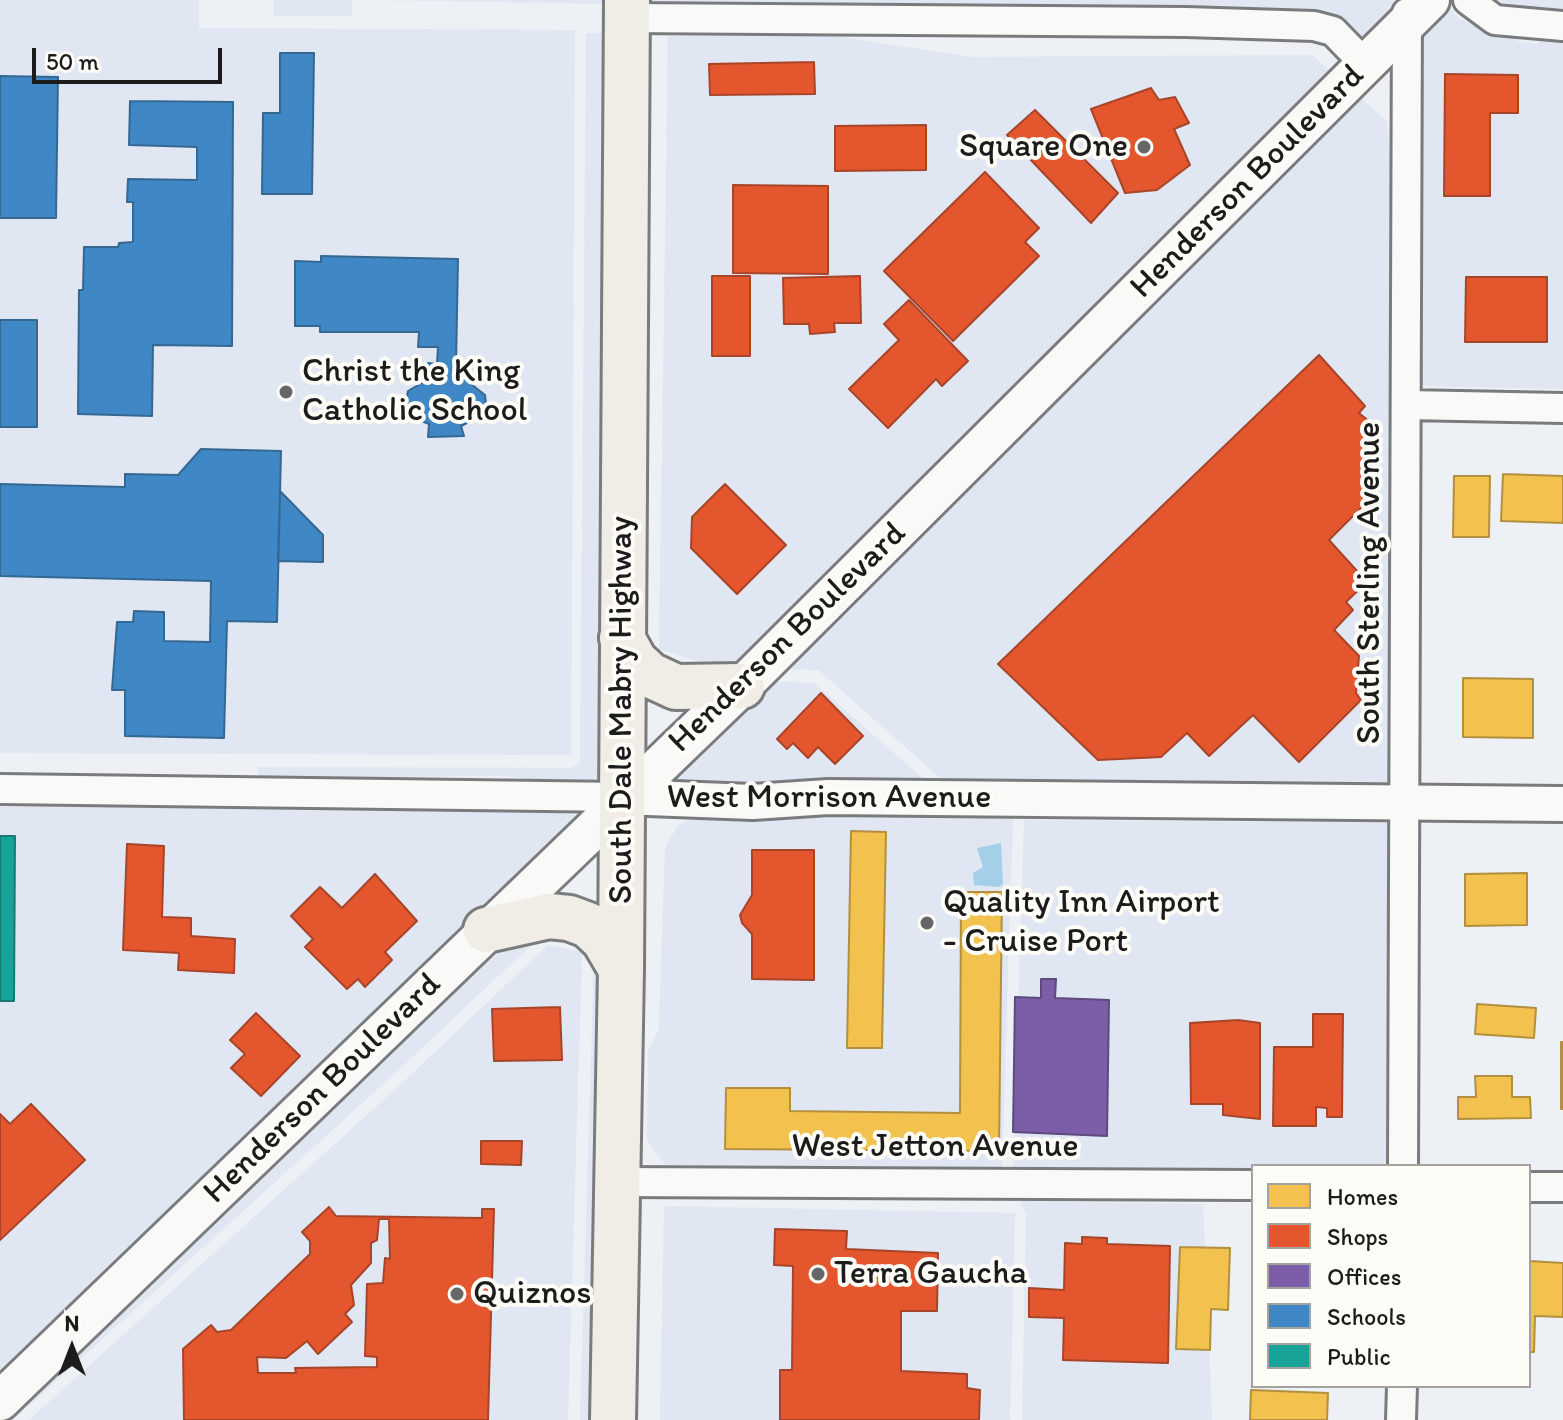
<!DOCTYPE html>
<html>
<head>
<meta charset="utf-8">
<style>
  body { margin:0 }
  #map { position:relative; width:1563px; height:1420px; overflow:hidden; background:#edf0f4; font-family:Itim,sans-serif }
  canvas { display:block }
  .legend { position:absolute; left:1251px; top:1164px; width:280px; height:224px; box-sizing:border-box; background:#fdfcf7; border:2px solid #a3a29f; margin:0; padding:10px 14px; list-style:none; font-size:24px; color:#1c1c1c }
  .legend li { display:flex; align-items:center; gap:16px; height:40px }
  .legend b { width:40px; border:2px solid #a3a29f }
  .north { position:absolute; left:32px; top:1308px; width:80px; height:80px; -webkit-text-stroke:6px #fdfcf7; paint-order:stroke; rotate:0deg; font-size:22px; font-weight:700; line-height:32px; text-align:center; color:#1c1c1c }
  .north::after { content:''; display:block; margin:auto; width:28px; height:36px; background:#1c1c1c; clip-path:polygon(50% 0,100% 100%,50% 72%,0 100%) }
  .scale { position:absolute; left:32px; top:48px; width:190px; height:36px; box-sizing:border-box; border:4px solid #1c1c1c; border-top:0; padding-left:10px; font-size:24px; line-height:28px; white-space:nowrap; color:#1c1c1c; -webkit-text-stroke:6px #fdfcf7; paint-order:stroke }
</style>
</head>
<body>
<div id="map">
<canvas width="1563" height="1420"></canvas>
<ul class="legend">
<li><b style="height:22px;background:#f2c14e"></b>Homes</li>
<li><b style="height:22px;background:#e4572e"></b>Shops</li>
<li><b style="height:22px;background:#7b5ea7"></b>Offices</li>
<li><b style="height:22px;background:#3f88c5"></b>Schools</li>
<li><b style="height:22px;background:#17a398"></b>Public</li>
</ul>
<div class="north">N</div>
<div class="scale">50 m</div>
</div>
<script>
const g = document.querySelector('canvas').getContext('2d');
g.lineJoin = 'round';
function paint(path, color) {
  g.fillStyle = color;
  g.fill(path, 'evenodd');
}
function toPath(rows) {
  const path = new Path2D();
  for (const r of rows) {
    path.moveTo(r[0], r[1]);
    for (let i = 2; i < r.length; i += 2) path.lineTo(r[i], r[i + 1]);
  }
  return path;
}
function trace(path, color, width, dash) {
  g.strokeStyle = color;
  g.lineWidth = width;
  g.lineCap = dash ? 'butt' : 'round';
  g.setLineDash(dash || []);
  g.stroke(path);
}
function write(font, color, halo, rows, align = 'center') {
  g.font = font + ' Itim,sans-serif';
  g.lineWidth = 8;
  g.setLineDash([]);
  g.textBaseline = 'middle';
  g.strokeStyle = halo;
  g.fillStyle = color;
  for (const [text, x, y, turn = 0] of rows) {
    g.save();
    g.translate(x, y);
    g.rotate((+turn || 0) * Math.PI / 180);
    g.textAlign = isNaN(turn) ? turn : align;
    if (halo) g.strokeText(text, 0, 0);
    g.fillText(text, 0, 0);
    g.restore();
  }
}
const built = toPath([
  [0,0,199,0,199,28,575,30,571,755,0,753],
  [274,0,352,0,352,16,274,16],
  [384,0,613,0,613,4],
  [639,0,1393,0,1393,16,1365,45,1340,18,1316,12,1173,6,639,4],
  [1496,0,1563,0,1563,12,1531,12],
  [1446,3,1459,19,1515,37,1516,41,1537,44,1539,41,1563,41,1563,389,1421,386,1420,29],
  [586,33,612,33,608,790,505,776,258,778,258,767,571,768,580,763],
  [668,36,835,36,972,57,1312,55,1387,121,1391,174,1388,785,946,783,818,670,716,667,659,649],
  [767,681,814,683,936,790,656,791],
  [0,807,515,807,590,817,0,1380],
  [702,813,1013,817,1002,1167,666,1166,647,1140,648,1051,659,1029,665,847,678,826],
  [1024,820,1391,823,1390,1166,1253,1166,1253,1175,1013,1172],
  [541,936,392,1076,13,1420,0,1420,495,946],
  [548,945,582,952,568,1420,29,1420,399,1086],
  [594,956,606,973,600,1420,580,1420],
  [1020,1201,1203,1204,1212,1420,1022,1420,1026,1214],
  [664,1206,1015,1213,1010,1420,660,1420]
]);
const water = toPath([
  [1001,843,1003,884,999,887,974,885,973,873,983,867,977,848]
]);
const homes = toPath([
  [1503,474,1563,476,1563,523,1501,521,1503,474],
  [1454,476,1490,476,1489,537,1453,537,1454,476],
  [1463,678,1533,679,1533,738,1463,737,1463,678],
  [851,831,886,832,882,1048,847,1048,851,831],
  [1527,873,1527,925,1465,926,1465,874,1527,873],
  [961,892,1002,892,999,1151,725,1149,726,1088,790,1088,790,1111,960,1113,961,892],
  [1477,1004,1536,1008,1534,1038,1475,1034,1477,1004],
  [1561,1042,1563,1042,1563,1109,1561,1109,1561,1042],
  [1475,1076,1512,1076,1512,1097,1530,1097,1531,1118,1458,1119,1458,1097,1476,1097,1475,1076],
  [1180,1247,1230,1248,1228,1310,1211,1309,1210,1350,1176,1349,1180,1247],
  [1529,1261,1563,1263,1563,1317,1535,1316,1534,1352,1529,1352,1529,1261],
  [1251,1390,1328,1393,1327,1420,1250,1420,1251,1390]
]);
const shops = toPath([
  [814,62,815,94,710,95,709,64,814,62],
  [1445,74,1518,75,1518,113,1490,113,1490,196,1444,196,1445,74],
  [1151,88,1159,100,1175,97,1189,123,1174,129,1190,165,1157,190,1125,193,1091,109,1151,88],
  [1035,110,1118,193,1091,223,1007,135,1035,110],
  [926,125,926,170,835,171,835,126,926,125],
  [985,172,1039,228,1025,242,1039,256,953,341,884,271,985,172],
  [733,185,828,186,828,274,733,273,733,185],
  [712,276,750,276,750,356,712,356,712,276],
  [860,276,861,323,834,323,835,332,810,334,809,324,784,324,783,278,860,276],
  [1466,277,1547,277,1547,342,1465,342,1466,277],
  [909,300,968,361,942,386,936,379,888,428,849,389,899,340,884,324,909,300],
  [1319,355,1365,406,1359,413,1371,423,1368,501,1329,540,1367,582,1346,602,1353,610,1334,630,1359,656,1356,693,1361,700,1299,762,1253,715,1209,756,1187,733,1161,757,1098,760,998,664,1319,355],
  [725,484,786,545,737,594,691,548,692,517,725,484],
  [821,693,863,736,835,764,818,747,808,758,793,743,787,749,777,739,821,693],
  [127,844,164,846,162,917,191,918,191,936,235,939,234,973,178,970,179,953,123,950,127,844],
  [752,850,814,850,814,980,752,979,752,934,742,923,740,915,752,895,752,850],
  [375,874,417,921,385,952,392,960,365,987,358,979,347,989,305,947,313,939,291,916,320,887,342,908,375,874],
  [560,1007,562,1060,494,1061,492,1009,560,1007],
  [256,1013,300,1056,261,1096,231,1068,245,1054,230,1040,256,1013],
  [1313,1014,1343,1014,1342,1117,1327,1117,1327,1108,1316,1107,1316,1126,1273,1126,1274,1047,1313,1047,1313,1014],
  [1238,1020,1260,1023,1260,1119,1223,1115,1223,1104,1191,1104,1190,1023,1238,1020],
  [31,1104,85,1160,0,1240,0,1114,10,1124,31,1104],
  [481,1141,522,1141,521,1165,481,1164,481,1141],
  [329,1207,336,1216,482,1218,482,1209,494,1209,488,1420,184,1420,183,1349,211,1325,217,1332,231,1330,310,1254,310,1241,302,1232,329,1207],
  [379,1219,389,1219,390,1259,385,1258,383,1283,367,1284,365,1356,377,1357,377,1367,295,1368,296,1373,258,1373,257,1357,286,1358,307,1341,318,1354,352,1322,345,1314,354,1305,351,1285,371,1263,371,1243,377,1240,379,1219],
  [775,1229,847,1231,846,1249,938,1253,937,1311,901,1311,901,1371,967,1374,967,1388,980,1390,979,1420,780,1420,780,1370,792,1370,793,1266,774,1265,775,1229],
  [1082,1237,1107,1238,1107,1244,1170,1246,1168,1363,1063,1360,1064,1318,1029,1317,1029,1288,1064,1290,1065,1243,1082,1244,1082,1237]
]);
const offices = toPath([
  [1041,979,1056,979,1055,998,1109,1000,1107,1136,1013,1132,1015,997,1041,998,1041,979]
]);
const schools = toPath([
  [280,53,314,53,312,194,262,194,263,113,280,113,280,53],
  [0,76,58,77,56,218,0,218,0,76],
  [130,101,233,102,232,346,153,345,152,416,78,414,79,290,83,290,84,247,118,247,119,243,133,242,133,202,127,202,128,179,197,180,197,147,129,145,130,101],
  [321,256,458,259,456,365,467,366,466,380,485,395,486,404,479,417,461,426,464,436,428,437,429,424,410,416,405,408,408,391,430,378,428,363,437,364,438,347,418,347,419,332,320,332,320,326,295,326,295,261,321,262,321,256],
  [0,320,37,320,37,427,0,427,0,320],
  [201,449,281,451,277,622,227,621,224,738,125,736,125,690,112,690,117,622,133,622,134,611,164,612,164,641,210,642,211,581,0,576,0,484,125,487,125,474,178,475,201,449],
  [280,491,323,535,323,562,278,561,280,491]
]);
const public = toPath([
  [0,836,15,836,14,1001,0,1001,0,836]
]);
const minor = toPath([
  [1468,0,1495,20,1563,26],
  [627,18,1186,22,1314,26,1333,31,1365,64],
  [1407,405,1563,408],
  [0,789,622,797],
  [1403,1166,1407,13],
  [617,1182,1253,1185],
  [1529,1187,1563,1187],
  [1401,1420,1402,1386]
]);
const tertiary = toPath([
  [622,797,753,802,828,797,1563,804]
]);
const secondary = toPath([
  [0,1401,742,686,1430,0]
]);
const primary = toPath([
  [622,638,635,661,650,675,676,687,742,686],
  [486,930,549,916,569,918,588,925,604,940,621,969],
  [613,1420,621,969,627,0]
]);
const markers = [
  [1144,147,8,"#656668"],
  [286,392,8,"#656668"],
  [927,923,8,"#656668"],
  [818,1274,8,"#656668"],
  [457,1294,8,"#656668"]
];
const poiNames = [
  ["Square One",1128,147,"right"],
  ["Christ the King",302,372],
  ["Catholic School",302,411],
  ["Quality Inn Airport",943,903],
  ["- Cruise Port",943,942],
  ["Terra Gaucha",834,1274],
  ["Quiznos",473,1294]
];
const streetNames = [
  ["Henderson Boulevard",1248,182,-45],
  ["South Sterling Avenue",1370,583,-90],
  ["Henderson Boulevard",788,638,-44],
  ["South Dale Mabry Highway",622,710,-90],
  ["West Morrison Avenue",829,798],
  ["Henderson Boulevard",323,1089,-44],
  ["West Jetton Avenue",935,1147]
];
paint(built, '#e0e6f2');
paint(water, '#a3cfe8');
paint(homes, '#f2c14e');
trace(homes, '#b2903f', 2);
paint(shops, '#e4572e');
trace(shops, '#a84529', 2);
paint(offices, '#7b5ea7');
trace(offices, '#5e4a7d', 2);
paint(schools, '#3f88c5');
trace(schools, '#346892', 2);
paint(public, '#17a398');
trace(public, '#187a73', 2);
trace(minor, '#7a7b7d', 34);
trace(tertiary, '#7a7b7d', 40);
trace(secondary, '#7a7b7d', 44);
trace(primary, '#7a7b7d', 50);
trace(minor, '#f9f9f8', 28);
trace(tertiary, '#f9f9f8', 34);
trace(secondary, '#f9f9f8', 38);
trace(primary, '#f0ede6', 44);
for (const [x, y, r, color] of markers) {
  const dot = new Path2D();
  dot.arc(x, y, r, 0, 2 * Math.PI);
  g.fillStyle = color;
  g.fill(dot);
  trace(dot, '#fdfcf7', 3);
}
write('34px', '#1c1c1c', '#fdfcf7', poiNames, 'left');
write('34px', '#1c1c1c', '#fdfcf7', streetNames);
</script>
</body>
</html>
